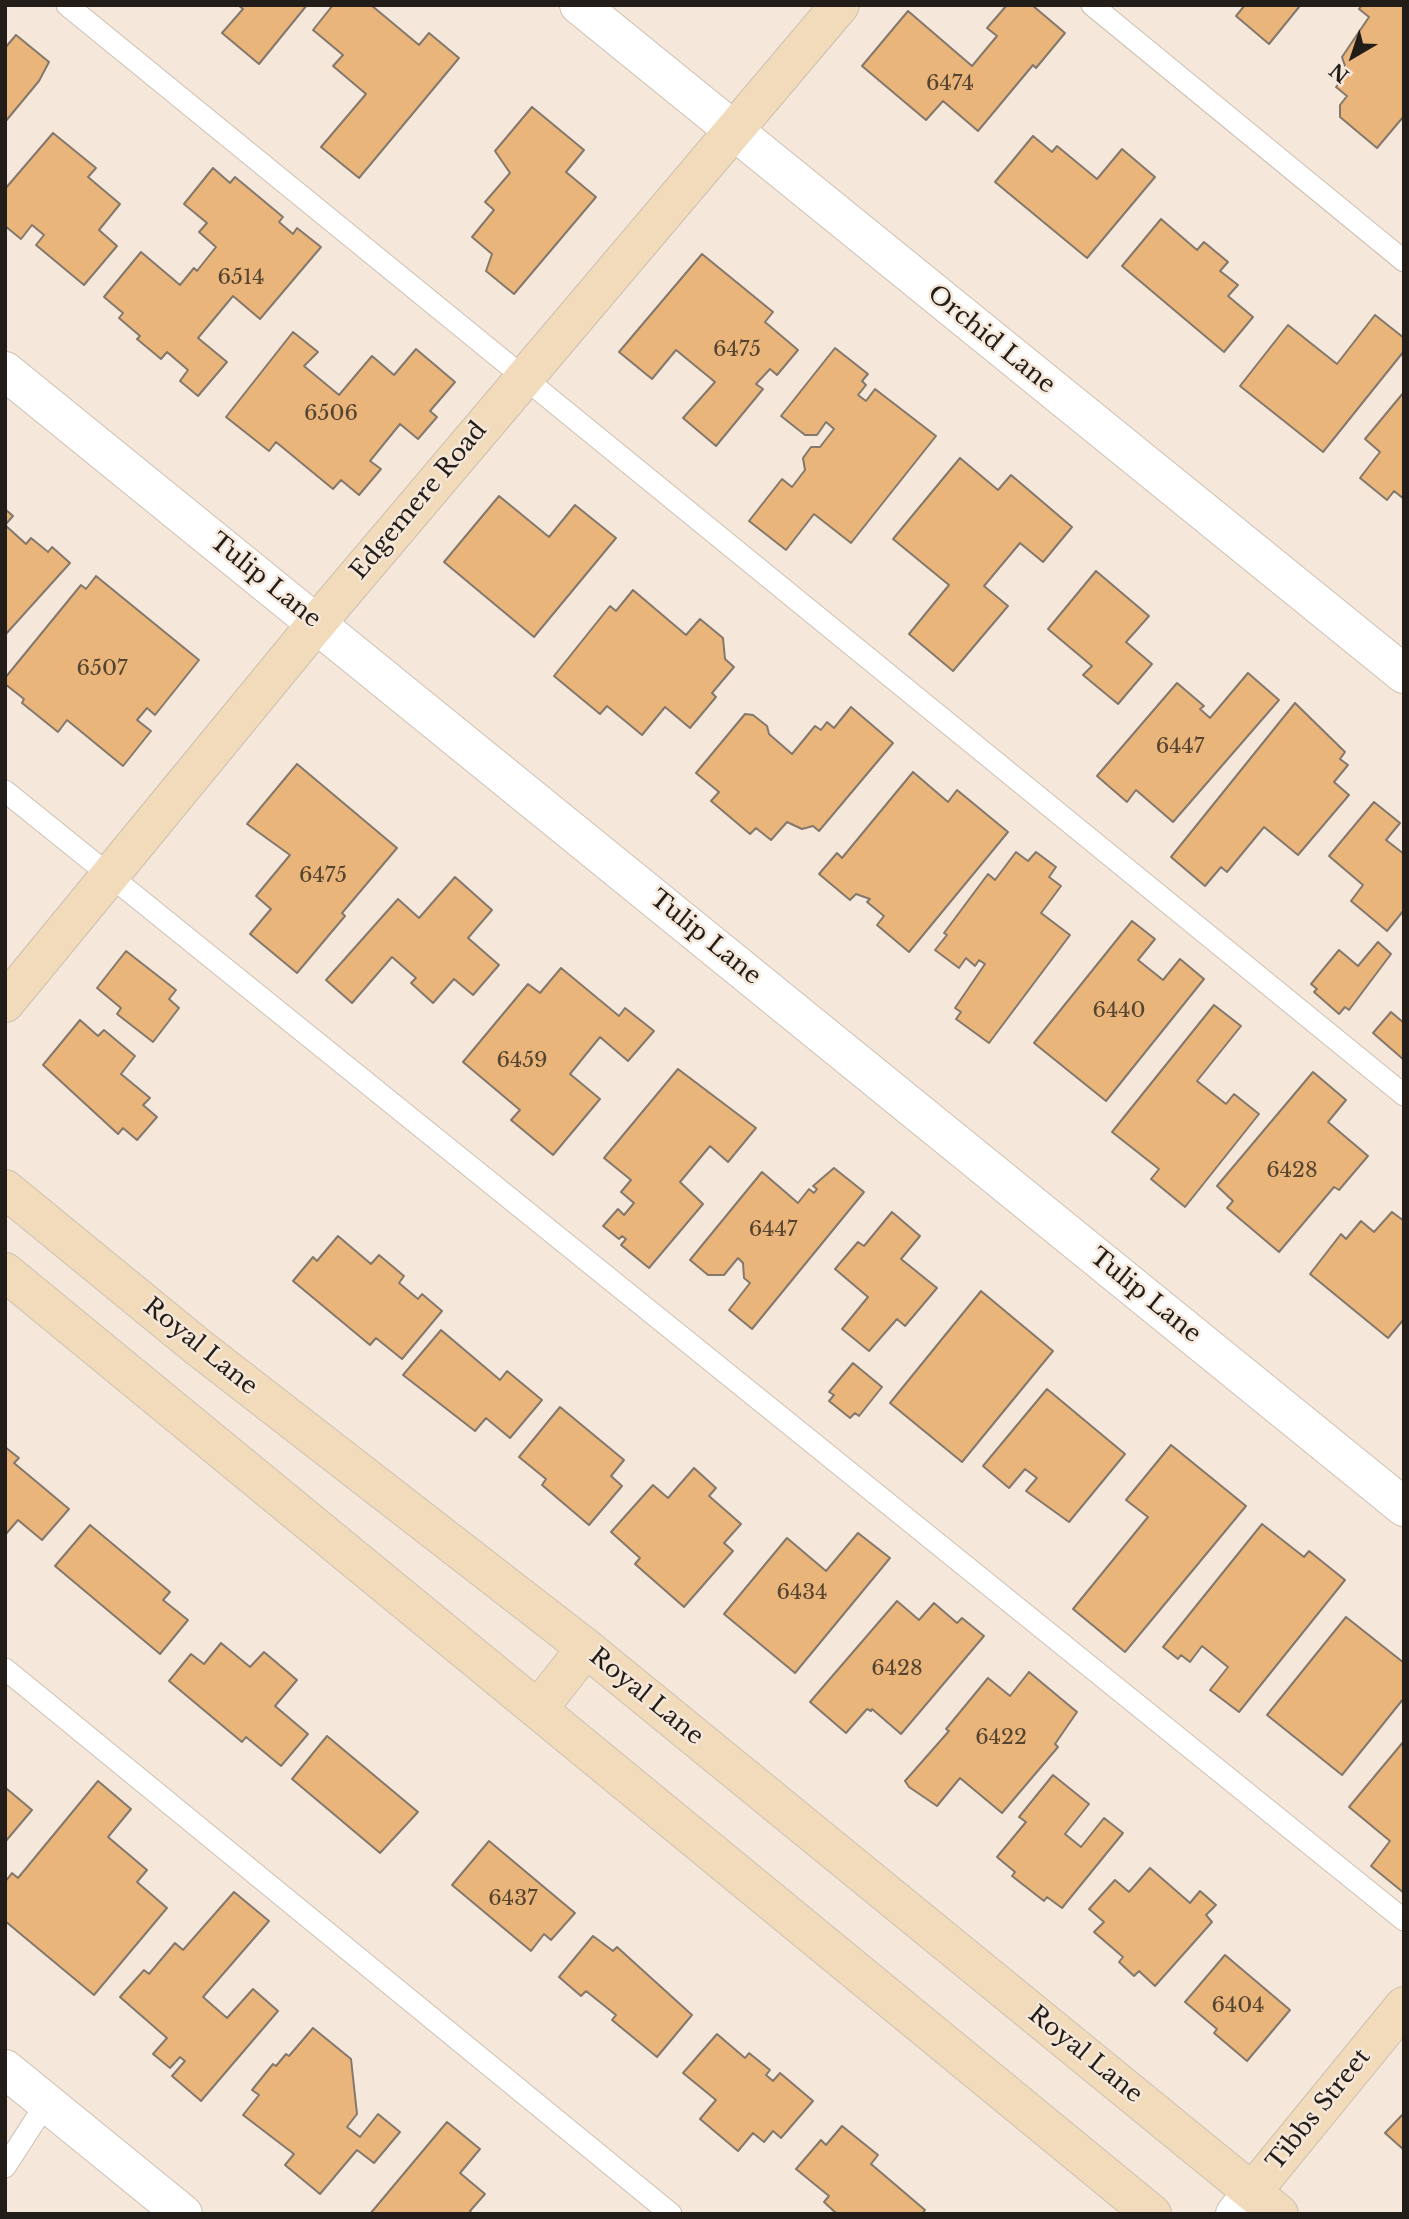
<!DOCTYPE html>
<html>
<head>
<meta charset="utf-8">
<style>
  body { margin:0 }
  #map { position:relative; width:1409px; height:2219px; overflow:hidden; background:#f5e7d9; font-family:"Libre Baskerville",serif }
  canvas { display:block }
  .frame { position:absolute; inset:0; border:7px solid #221d18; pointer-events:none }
  .north { position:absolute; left:1318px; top:21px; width:70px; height:70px; -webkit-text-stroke:5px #f5e7d9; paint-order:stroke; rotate:219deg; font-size:19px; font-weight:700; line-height:28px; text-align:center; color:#221d18 }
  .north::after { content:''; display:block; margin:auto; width:24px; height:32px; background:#221d18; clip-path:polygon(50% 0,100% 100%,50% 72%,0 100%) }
</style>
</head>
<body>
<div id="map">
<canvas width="1409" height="2219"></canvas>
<div class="frame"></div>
<div class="north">N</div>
</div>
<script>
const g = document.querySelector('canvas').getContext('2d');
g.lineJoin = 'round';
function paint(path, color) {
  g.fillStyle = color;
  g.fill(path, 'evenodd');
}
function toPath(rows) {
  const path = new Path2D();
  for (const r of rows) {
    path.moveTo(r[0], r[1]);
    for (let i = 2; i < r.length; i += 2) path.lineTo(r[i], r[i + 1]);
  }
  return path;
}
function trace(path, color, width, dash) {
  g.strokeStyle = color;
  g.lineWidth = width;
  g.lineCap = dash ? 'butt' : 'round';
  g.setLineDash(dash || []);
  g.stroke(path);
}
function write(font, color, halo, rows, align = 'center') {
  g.font = font + ' "Libre Baskerville",serif';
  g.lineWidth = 5;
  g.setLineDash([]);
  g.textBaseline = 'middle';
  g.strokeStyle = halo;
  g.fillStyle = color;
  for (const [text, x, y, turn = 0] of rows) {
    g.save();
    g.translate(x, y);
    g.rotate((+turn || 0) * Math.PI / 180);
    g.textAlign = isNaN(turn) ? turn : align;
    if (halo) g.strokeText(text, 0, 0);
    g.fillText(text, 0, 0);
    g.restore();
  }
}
const building = toPath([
  [238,5,307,5,259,64,222,33,243,9,238,5],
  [333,5,371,5,419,45,429,33,459,58,359,178,321,147,366,94,333,66,343,55,313,30,333,5],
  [1007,5,1032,5,1065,33,1036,68,1033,65,978,131,943,101,926,120,862,66,908,11,972,66,997,36,987,28,1007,5],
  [1245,5,1296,5,1299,7,1269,44,1236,16,1245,5],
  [1362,5,1404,5,1404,116,1377,148,1340,117,1340,105,1347,96,1336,87,1347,72,1342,57,1369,17,1359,9,1362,5],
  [16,35,49,62,39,81,5,122,5,48,16,35],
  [532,107,584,150,566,172,596,197,514,294,486,271,492,254,472,237,494,210,485,202,510,173,495,151,532,107],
  [53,133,96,168,88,177,120,204,99,230,117,246,84,285,36,245,44,235,32,225,21,239,5,226,5,189,53,133],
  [1033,136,1052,152,1057,146,1097,179,1122,149,1155,177,1087,258,995,182,1033,136],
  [213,168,230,183,235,177,283,217,279,222,293,234,297,228,321,247,260,319,233,296,198,338,227,362,198,396,180,381,188,370,167,352,161,359,137,339,140,336,119,318,123,313,104,297,141,252,180,285,194,268,197,271,216,247,199,232,207,223,184,204,213,168],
  [1161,219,1197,250,1204,242,1228,262,1220,271,1238,285,1228,296,1253,317,1224,352,1122,266,1161,219],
  [702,254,773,312,765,322,798,350,777,375,770,369,756,384,763,389,716,446,683,418,715,382,676,350,652,379,619,352,702,254],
  [1375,315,1404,338,1404,351,1323,452,1240,386,1288,325,1337,364,1375,315],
  [293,332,318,352,304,366,339,395,372,356,394,375,416,349,455,382,430,411,437,417,418,439,400,424,370,461,381,469,359,495,341,480,333,489,276,442,269,451,226,417,293,332],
  [835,348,868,374,862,381,866,385,858,395,866,401,875,389,936,436,851,543,814,514,786,550,749,521,782,479,792,487,805,470,803,458,811,447,820,447,834,429,826,422,817,435,805,435,781,416,835,348],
  [1404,392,1404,499,1394,491,1387,500,1360,478,1380,452,1365,439,1404,392],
  [960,458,998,490,1011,475,1072,527,1043,562,1020,543,984,586,1008,606,953,671,909,634,949,585,893,539,960,458],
  [499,496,549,537,575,505,616,538,534,637,444,562,499,496],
  [5,509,13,516,5,525,5,509],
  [5,525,26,544,31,538,48,552,52,547,70,563,5,635,5,525],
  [1096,571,1149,616,1126,642,1152,664,1118,704,1083,675,1092,666,1048,629,1096,571],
  [96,576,199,660,155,715,147,708,137,720,151,731,123,766,67,720,58,732,22,703,24,699,5,684,5,678,81,585,86,589,96,576],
  [633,590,686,635,700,619,723,638,725,659,734,667,712,693,716,697,690,728,665,707,642,735,607,706,600,714,554,676,610,606,616,611,633,590],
  [1248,673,1279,700,1173,822,1136,790,1127,802,1097,776,1177,683,1204,706,1200,709,1210,718,1248,673],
  [1295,703,1345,752,1340,759,1348,765,1334,782,1349,795,1298,855,1264,827,1227,872,1221,867,1205,886,1171,857,1295,703],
  [851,707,893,743,819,831,813,826,802,829,787,822,771,840,756,828,750,834,711,801,719,792,696,773,745,714,753,715,767,726,769,734,792,754,815,726,821,730,827,722,834,728,851,707],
  [297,764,397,848,342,913,345,916,297,973,250,934,271,909,256,896,290,855,247,824,297,764],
  [913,772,948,802,957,790,1008,832,909,952,877,925,884,916,867,902,870,899,856,894,850,900,819,874,837,853,842,858,913,772],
  [1374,802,1400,823,1386,840,1404,854,1404,910,1387,931,1351,901,1363,885,1329,856,1374,802],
  [1016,852,1028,861,1036,852,1056,867,1049,877,1061,886,1041,913,1070,935,989,1043,956,1019,961,1012,955,1008,985,964,979,960,975,966,966,958,959,968,935,950,947,935,944,933,988,874,995,880,1016,852],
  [455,877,492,910,468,938,499,965,473,995,454,979,433,1003,411,983,416,978,392,957,352,1003,326,980,398,899,419,918,455,877],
  [1132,921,1155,939,1138,960,1163,980,1180,959,1204,979,1106,1101,1034,1043,1132,921],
  [1378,942,1391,954,1349,1010,1345,1007,1339,1014,1314,992,1317,989,1311,984,1339,950,1358,966,1378,942],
  [126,951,176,990,169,999,179,1008,153,1042,117,1014,121,1008,97,988,126,951],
  [561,968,619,1016,625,1008,654,1031,628,1061,600,1037,570,1074,600,1099,553,1155,511,1120,520,1110,463,1062,528,984,540,993,561,968],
  [1214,1005,1241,1026,1197,1081,1226,1104,1234,1094,1259,1114,1185,1207,1151,1179,1159,1169,1112,1132,1214,1005],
  [1391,1012,1404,1023,1404,1060,1373,1033,1391,1012],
  [80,1020,98,1036,104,1030,135,1056,121,1074,150,1098,143,1105,157,1117,137,1140,123,1128,118,1134,43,1065,80,1020],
  [678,1069,756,1128,728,1162,710,1146,680,1182,703,1204,649,1268,621,1245,626,1239,622,1236,619,1239,603,1226,618,1209,624,1215,634,1203,621,1192,631,1180,604,1158,678,1069],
  [1313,1072,1346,1100,1328,1122,1368,1156,1339,1190,1334,1187,1279,1252,1227,1208,1233,1201,1217,1186,1313,1072],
  [834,1168,864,1192,752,1329,729,1310,750,1283,744,1278,743,1263,738,1258,724,1275,708,1275,690,1260,762,1172,798,1203,809,1189,814,1193,817,1189,813,1186,834,1168],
  [892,1212,920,1236,901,1259,937,1288,905,1326,897,1319,869,1351,842,1329,868,1297,835,1269,858,1242,864,1246,892,1212],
  [1392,1212,1404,1221,1404,1319,1388,1338,1310,1274,1341,1234,1346,1239,1361,1221,1374,1232,1392,1212],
  [338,1236,371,1264,379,1255,404,1276,399,1283,418,1299,422,1294,442,1311,402,1359,376,1338,370,1345,293,1281,313,1257,317,1261,338,1236],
  [981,1291,1053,1351,962,1462,890,1403,981,1291],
  [441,1330,500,1380,507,1371,542,1400,510,1438,486,1418,475,1431,403,1375,441,1330],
  [853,1363,882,1387,859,1416,855,1413,850,1418,829,1401,834,1395,829,1392,853,1363],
  [1047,1389,1125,1454,1069,1522,1026,1491,1037,1478,1025,1469,1009,1488,983,1466,1047,1389],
  [560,1407,624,1460,611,1476,622,1486,589,1525,542,1485,546,1479,519,1457,560,1407],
  [1171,1445,1246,1506,1125,1652,1073,1609,1148,1517,1126,1500,1171,1445],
  [5,1447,19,1458,14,1463,69,1509,42,1540,18,1520,5,1535,5,1447],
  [694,1468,716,1488,709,1496,741,1524,724,1543,733,1551,684,1607,635,1564,640,1558,611,1532,653,1485,668,1498,694,1468],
  [1262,1524,1304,1557,1309,1551,1345,1580,1239,1712,1210,1690,1228,1667,1202,1646,1190,1662,1181,1655,1178,1659,1163,1647,1262,1524],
  [90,1525,170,1592,163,1600,188,1620,160,1654,55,1566,90,1525],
  [858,1533,890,1558,795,1673,724,1614,787,1538,826,1571,858,1533],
  [897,1601,919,1620,934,1603,957,1623,962,1618,984,1636,901,1734,872,1709,871,1711,867,1709,846,1733,810,1702,897,1601],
  [1346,1617,1404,1663,1404,1698,1342,1775,1267,1715,1346,1617],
  [221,1643,250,1667,264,1652,297,1680,275,1706,308,1734,281,1766,246,1737,242,1742,169,1681,191,1654,204,1664,221,1643],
  [1029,1672,1077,1712,1055,1744,1058,1747,1002,1813,960,1778,937,1806,909,1787,905,1781,949,1731,946,1729,988,1678,1010,1696,1029,1672],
  [327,1736,418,1812,380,1853,292,1779,327,1736],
  [1404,1741,1404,1893,1371,1866,1390,1841,1349,1807,1404,1741],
  [1053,1775,1089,1804,1065,1834,1081,1847,1104,1818,1123,1833,1062,1908,1047,1897,1044,1901,1012,1876,1015,1872,997,1857,1026,1822,1019,1817,1053,1775],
  [98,1781,131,1809,108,1837,147,1870,137,1882,167,1908,94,1995,5,1921,5,1882,12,1873,18,1878,98,1781],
  [7,1789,32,1810,5,1842,5,1790,7,1789],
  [489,1841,575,1913,551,1940,544,1934,531,1951,452,1885,489,1841],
  [1150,1868,1190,1903,1200,1891,1216,1905,1206,1915,1212,1922,1155,1986,1139,1971,1134,1976,1119,1962,1123,1957,1094,1932,1104,1922,1089,1909,1115,1880,1129,1892,1150,1868],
  [234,1892,269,1921,203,1997,227,2018,253,1989,278,2011,201,2101,172,2076,185,2061,180,2057,170,2068,153,2054,167,2038,120,1997,144,1970,149,1974,175,1943,183,1950,234,1892],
  [593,1936,613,1951,617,1947,692,2015,657,2057,612,2020,616,2015,586,1991,581,1996,559,1977,593,1936],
  [1225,1955,1290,2010,1247,2061,1214,2033,1217,2029,1185,2002,1225,1955],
  [313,2028,351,2059,357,2114,347,2127,360,2137,378,2114,400,2132,374,2163,357,2150,320,2194,285,2165,294,2154,243,2115,259,2095,252,2090,273,2064,276,2066,286,2054,289,2056,313,2028],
  [717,2034,745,2058,749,2053,770,2070,766,2075,773,2081,780,2073,813,2101,781,2138,773,2131,764,2142,753,2133,738,2151,700,2119,716,2100,683,2073,717,2034],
  [1404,2113,1404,2150,1385,2133,1404,2113],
  [447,2122,480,2149,460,2173,485,2194,470,2211,472,2214,370,2214,447,2122],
  [842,2126,878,2155,871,2164,925,2210,922,2214,837,2214,824,2202,829,2196,796,2169,821,2140,826,2145,842,2126]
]);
const lane = toPath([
  [67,5,1404,1095],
  [1092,5,1404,261],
  [5,791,1404,1920],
  [5,1669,671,2214],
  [5,2167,47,2102]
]);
const street = toPath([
  [579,5,1404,674],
  [5,371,1404,1507],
  [5,2069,183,2214],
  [1235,2214,1252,2192]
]);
const secondary = toPath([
  [5,1003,317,623,840,5],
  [5,1189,198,1347,586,1648,1279,2214],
  [5,1272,1152,2214],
  [539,1708,586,1648],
  [1252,2192,1404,2006]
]);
const numberNames = [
  ["6474",950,84],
  ["6514",241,278],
  ["6475",737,350],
  ["6506",331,414],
  ["6507",102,669],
  ["6447",1180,747],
  ["6475",323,876],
  ["6440",1119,1011],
  ["6459",522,1061],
  ["6428",1292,1171],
  ["6447",773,1230],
  ["6434",802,1593],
  ["6428",897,1669],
  ["6422",1001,1738],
  ["6437",513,1899],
  ["6404",1238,2006]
];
const streetNames = [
  ["Orchid Lane",991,340,39],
  ["Edgemere Road",419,501,-50],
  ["Tulip Lane",265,581,39],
  ["Tulip Lane",705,938,39],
  ["Tulip Lane",1145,1296,39],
  ["Royal Lane",200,1347,39],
  ["Royal Lane",646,1697,39],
  ["Royal Lane",1085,2055,39],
  ["Tibbs Street",1319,2110,-51]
];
paint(building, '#e9b57a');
trace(building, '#84786c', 2);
trace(lane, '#cdc0b2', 23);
trace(street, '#cdc0b2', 40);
trace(secondary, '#cdc0b2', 40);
trace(lane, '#fff', 21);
trace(street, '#fff', 38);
trace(secondary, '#f1dbbb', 38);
write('21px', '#544330', null, numberNames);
write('24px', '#221d18', '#f5e7d9', streetNames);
</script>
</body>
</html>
